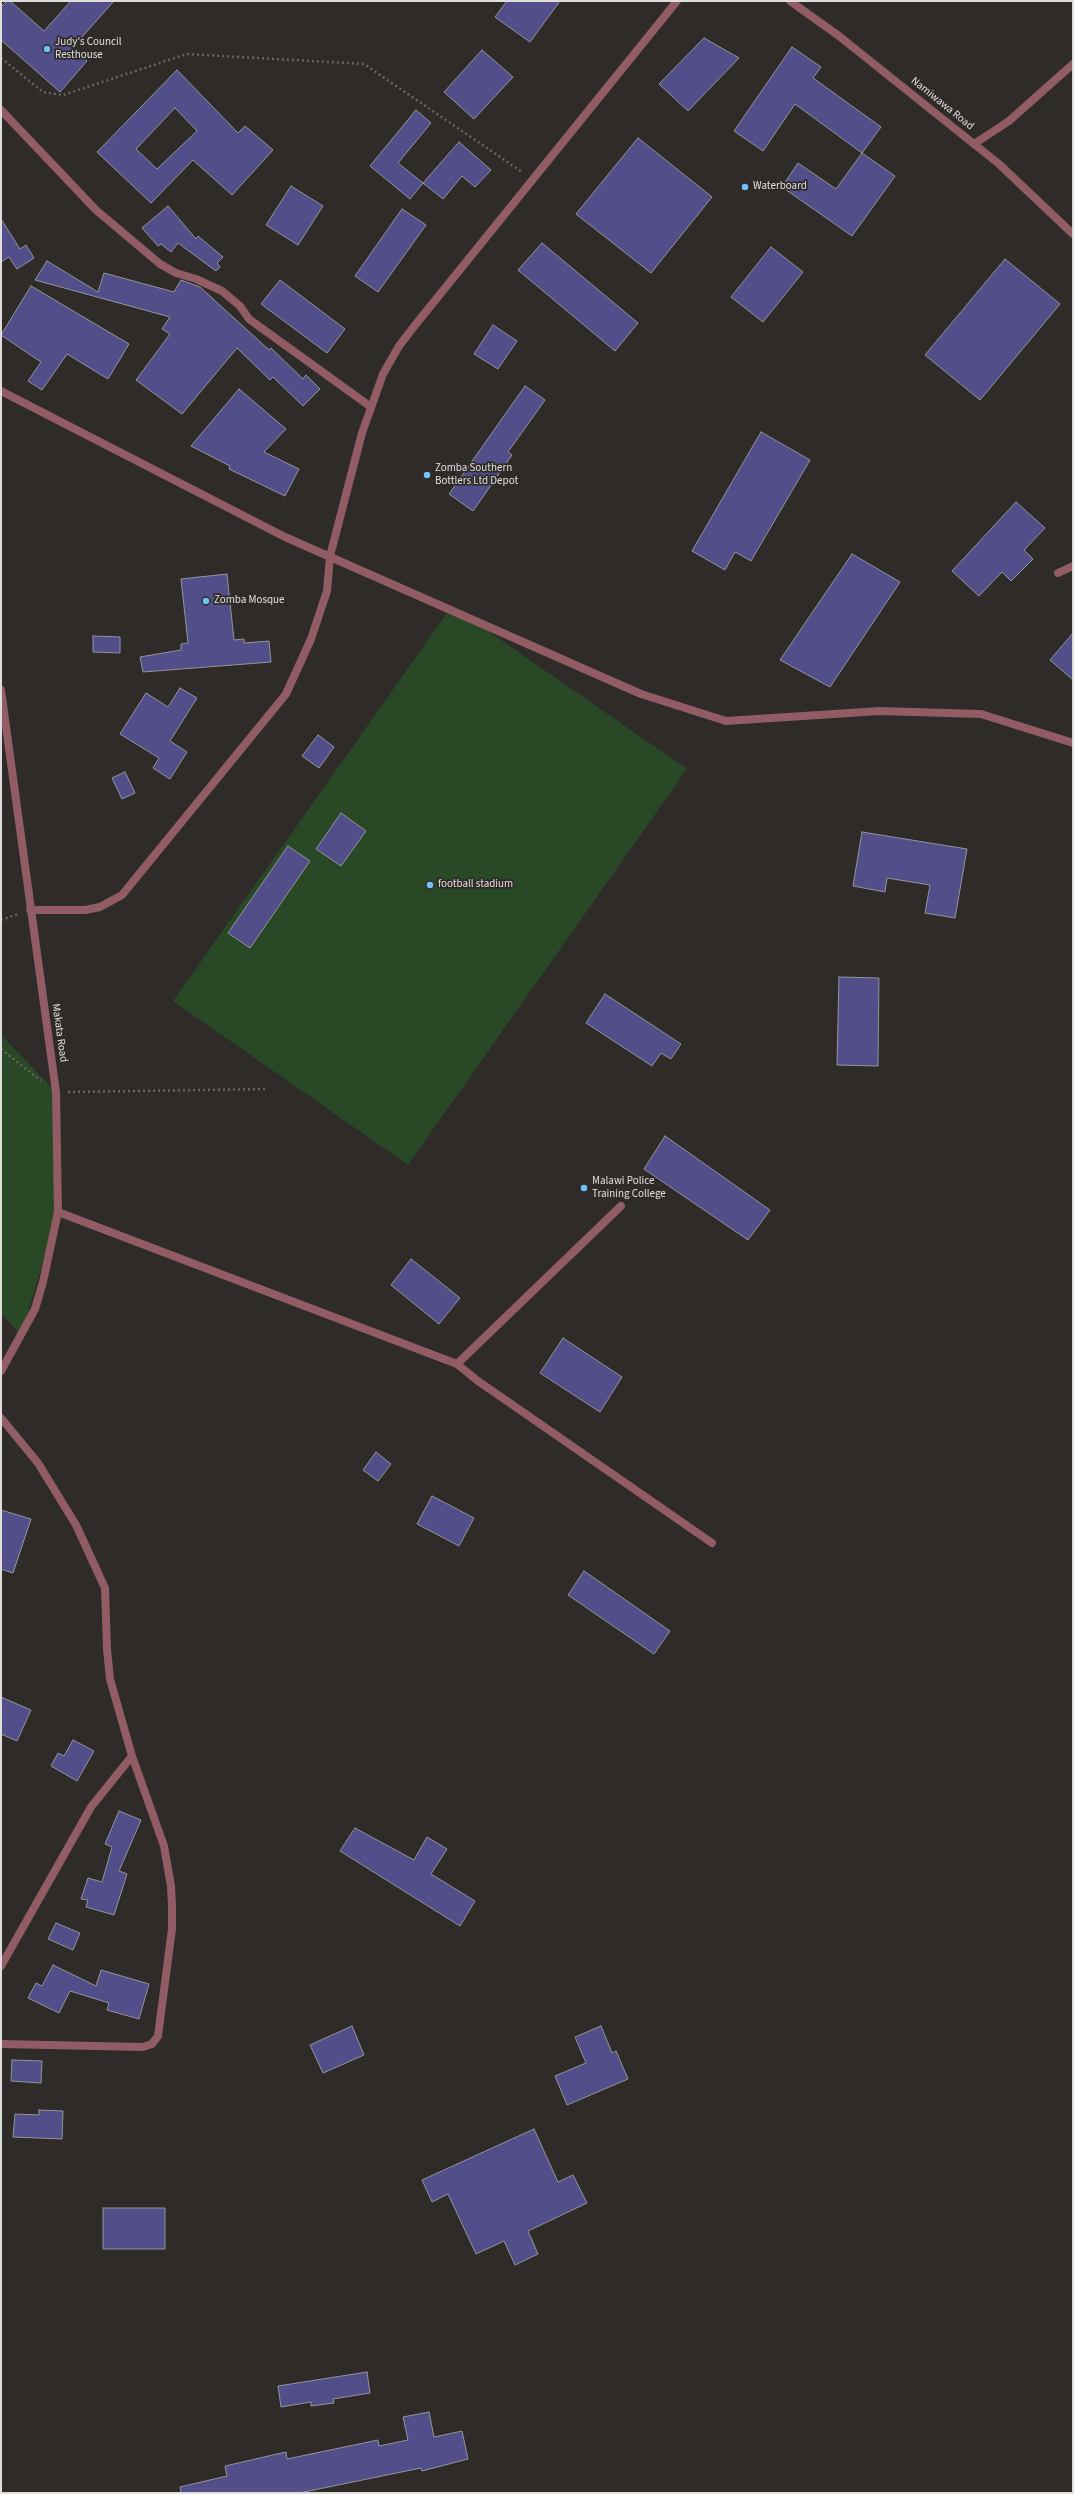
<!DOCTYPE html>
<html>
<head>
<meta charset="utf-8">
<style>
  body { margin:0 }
  #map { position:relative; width:1074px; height:2494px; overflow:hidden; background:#2f2b29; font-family:"Source Sans 3",sans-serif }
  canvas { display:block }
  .frame { position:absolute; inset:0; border:2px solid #e0dedc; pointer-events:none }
</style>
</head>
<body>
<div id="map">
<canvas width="1074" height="2494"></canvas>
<div class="frame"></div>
</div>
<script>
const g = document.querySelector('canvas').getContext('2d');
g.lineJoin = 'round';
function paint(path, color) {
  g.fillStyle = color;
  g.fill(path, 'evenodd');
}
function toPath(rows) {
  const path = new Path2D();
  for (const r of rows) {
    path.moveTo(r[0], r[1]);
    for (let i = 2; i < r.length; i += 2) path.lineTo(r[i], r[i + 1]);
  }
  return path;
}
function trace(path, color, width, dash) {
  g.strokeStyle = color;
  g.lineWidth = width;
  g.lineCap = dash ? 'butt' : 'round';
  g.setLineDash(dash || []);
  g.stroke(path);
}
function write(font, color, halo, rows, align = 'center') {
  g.font = font + ' "Source Sans 3",sans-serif';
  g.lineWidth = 3.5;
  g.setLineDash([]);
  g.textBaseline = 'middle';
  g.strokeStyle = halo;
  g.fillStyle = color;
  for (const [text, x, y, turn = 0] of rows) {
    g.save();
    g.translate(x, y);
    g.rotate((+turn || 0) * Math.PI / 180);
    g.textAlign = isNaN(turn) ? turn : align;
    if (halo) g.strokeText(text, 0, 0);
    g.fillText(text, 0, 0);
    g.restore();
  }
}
const green = toPath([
  [452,606,687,769,408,1165,173,1001],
  [1,1035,56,1092,58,1212,21,1336,1,1313]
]);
const building = toPath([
  [7,1,10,1,44,31,71,1,114,1,72,48,87,61,60,92,1,40,1,7,7,1],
  [507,1,560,1,530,42,495,17,507,1],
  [704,38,739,58,688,111,659,84,704,38],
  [792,47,821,67,813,78,881,127,862,153,795,104,763,151,734,131,792,47],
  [482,50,513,77,474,119,444,92,482,50],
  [177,70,238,133,245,126,273,150,232,195,193,160,151,203,97,152,177,70],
  [175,108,197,131,157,169,136,149,175,108],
  [416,110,431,123,398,163,423,183,410,199,370,166,416,110],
  [638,138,712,197,651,273,576,214,638,138],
  [459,142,491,170,475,187,462,176,443,199,423,183,459,142],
  [862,153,895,176,852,236,782,187,798,163,836,189,862,153],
  [291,186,323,206,298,245,266,225,291,186],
  [168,206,196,239,198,236,223,257,217,263,220,267,216,271,178,243,171,252,161,244,158,246,142,228,168,206],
  [402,209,426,225,378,292,355,276,402,209],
  [1,219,20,249,26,245,34,258,17,269,9,257,1,262,1,219],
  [542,243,638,323,615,351,518,270,542,243],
  [771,247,803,272,763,322,731,297,771,247],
  [1005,259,1060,304,980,400,925,355,1005,259],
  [47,261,98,292,104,273,174,292,181,280,200,287,269,350,271,348,303,379,306,375,320,389,303,406,273,377,270,380,237,348,182,414,136,380,170,334,162,329,170,317,35,280,47,261],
  [280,280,345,329,327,353,261,304,280,280],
  [31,286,129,344,108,379,67,354,42,390,28,381,41,362,1,335,31,286],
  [493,325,517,341,498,369,474,354,493,325],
  [525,386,545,400,508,452,512,455,473,511,449,494,525,386],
  [239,389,286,429,264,452,299,469,285,496,229,469,230,466,191,446,239,389],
  [761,432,810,460,751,561,735,552,725,570,692,551,761,432],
  [1016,502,1045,528,1024,550,1033,559,1011,581,1002,572,979,596,952,571,1016,502],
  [852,554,900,582,830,687,780,660,852,554],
  [227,574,234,640,244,639,244,643,269,641,271,662,143,672,140,657,181,650,181,644,188,643,181,579,227,574],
  [1073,633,1073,680,1050,660,1073,633],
  [93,636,120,637,120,653,93,652,93,636],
  [180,688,197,698,170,741,187,752,170,779,153,768,159,758,120,734,146,693,168,707,180,688],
  [318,735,334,747,319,768,302,756,318,735],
  [125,772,135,793,122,799,112,778,125,772],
  [341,813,366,831,341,866,316,849,341,813],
  [862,832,967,849,955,918,925,913,930,885,887,878,885,892,853,886,862,832],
  [288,846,310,861,250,948,228,933,288,846],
  [839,977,879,978,878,1066,837,1065,839,977],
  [605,994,681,1044,671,1059,661,1053,652,1066,586,1023,605,994],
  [665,1136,770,1210,748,1240,644,1169,665,1136],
  [411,1259,460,1298,439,1324,391,1285,411,1259],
  [563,1338,622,1377,600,1412,540,1373,563,1338],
  [376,1452,391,1464,378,1481,363,1470,376,1452],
  [432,1496,474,1518,459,1546,417,1524,432,1496],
  [1,1510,31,1519,13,1573,1,1569,1,1510],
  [584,1571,670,1631,654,1654,568,1595,584,1571],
  [1,1697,31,1710,17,1741,1,1734,1,1697],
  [73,1740,94,1751,77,1781,51,1766,58,1753,64,1756,73,1740],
  [119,1811,141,1820,119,1871,127,1874,114,1915,86,1907,88,1900,81,1899,88,1878,102,1882,112,1847,105,1844,119,1811],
  [355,1828,414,1860,427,1837,447,1849,431,1874,475,1901,460,1926,340,1851,355,1828],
  [56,1923,80,1933,73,1950,48,1939,56,1923],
  [53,1965,96,1986,101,1970,149,1984,139,2019,107,2010,109,2003,70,1991,59,2013,28,1998,36,1983,42,1986,53,1965],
  [352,2026,364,2055,323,2073,310,2045,352,2026],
  [601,2026,612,2053,616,2051,628,2079,567,2105,555,2076,586,2063,575,2037,601,2026],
  [12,2060,42,2061,41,2083,11,2081,12,2060],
  [39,2110,63,2111,62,2139,13,2137,15,2114,39,2115,39,2110],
  [534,2129,558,2182,573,2175,587,2203,528,2231,538,2254,515,2265,504,2241,476,2254,448,2194,432,2202,422,2180,534,2129],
  [103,2208,165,2208,165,2249,103,2249,103,2208],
  [367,2372,370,2393,333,2399,334,2403,311,2406,311,2402,281,2407,278,2386,367,2372],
  [429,2412,434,2437,462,2431,468,2459,422,2471,421,2468,299,2493,181,2493,180,2487,227,2476,225,2466,286,2452,287,2459,378,2440,379,2446,408,2440,403,2417,429,2412]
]);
const path = toPath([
  [1,58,43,92,63,95,187,54,364,64,522,172],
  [1,920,18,914],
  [1,1049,41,1081],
  [68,1092,267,1089]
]);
const service = toPath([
  [1058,573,1073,566],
  [457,1364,621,1206]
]);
const minor = toPath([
  [1,110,96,210,160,264,176,273,196,279,222,291,240,306,249,319,371,407],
  [974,144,1009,121,1073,64],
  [1,391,285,537,641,694,726,721,880,711,981,714,1073,743],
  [1,690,56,1092,58,1212,43,1282,35,1309,1,1371],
  [30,910,85,910,100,907,122,895,286,694,311,639,327,591,330,556,362,433,383,374,399,346,416,324,677,1],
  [58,1212,457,1364,478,1381,712,1543],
  [1,1418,38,1463,76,1525,105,1588,107,1649,110,1679,132,1756,164,1846,171,1886,172,1905,172,1929,158,2036,152,2044,143,2047,1,2044],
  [1,1966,91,1807,132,1756]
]);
const tertiary = toPath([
  [790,1,839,36,999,164,1073,234]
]);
const markers = [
  [47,49,4,"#70c1f4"],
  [745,187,4,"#70c1f4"],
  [427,475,4,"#70c1f4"],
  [206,601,4,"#70c1f4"],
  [430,885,4,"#70c1f4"],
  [584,1188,4,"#70c1f4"]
];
const poiNames = [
  ["Judy's Council",55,43],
  ["Resthouse",55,56],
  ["Waterboard",753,187],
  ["Zomba Southern",435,469],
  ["Bottlers Ltd Depot",435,482],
  ["Zomba Mosque",214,601],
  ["football stadium",438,885],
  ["Malawi Police",592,1182],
  ["Training College",592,1195]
];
const streetNames = [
  ["Namiwawa Road",942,104,39],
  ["Makata Road",59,1033,82]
];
paint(green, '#284826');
paint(building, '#514e8a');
trace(building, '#95959a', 1);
trace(path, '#686563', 2.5, [2, 3]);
trace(service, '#915c64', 8);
trace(minor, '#915c64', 8);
trace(tertiary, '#915c64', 8);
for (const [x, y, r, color] of markers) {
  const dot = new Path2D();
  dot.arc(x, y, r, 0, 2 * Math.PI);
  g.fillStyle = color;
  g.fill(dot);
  trace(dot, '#2f2b29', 1.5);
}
write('11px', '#e0dedc', '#2f2b29', poiNames, 'left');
write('11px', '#e0dedc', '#2f2b29', streetNames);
</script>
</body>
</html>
